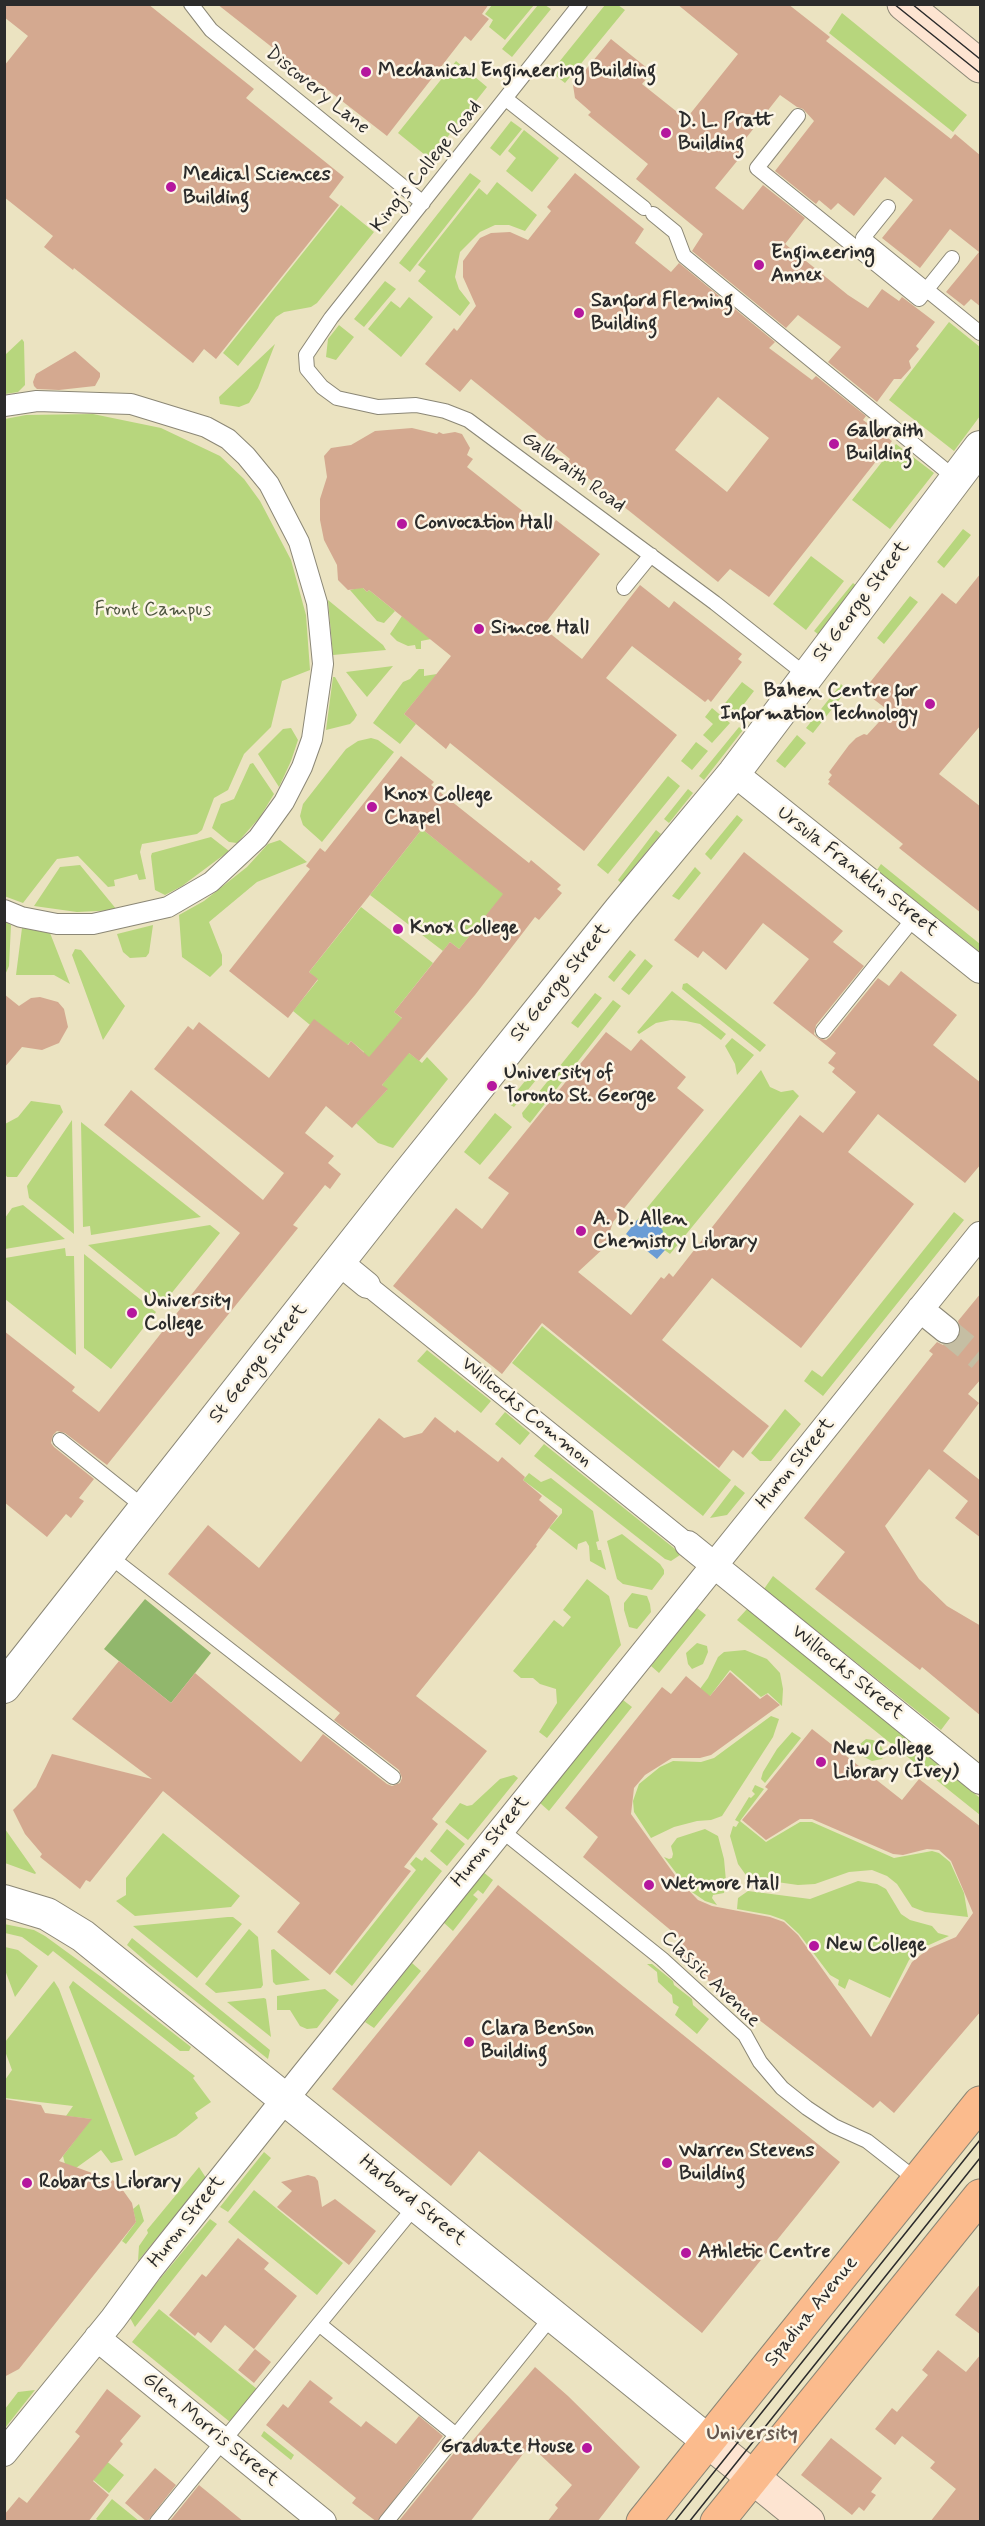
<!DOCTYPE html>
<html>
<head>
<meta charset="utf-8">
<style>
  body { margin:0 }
  #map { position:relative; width:985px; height:2526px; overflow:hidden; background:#ebe3c1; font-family:Mynerve,sans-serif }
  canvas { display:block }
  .frame { position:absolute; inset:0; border:6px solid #2b2b2b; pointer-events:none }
</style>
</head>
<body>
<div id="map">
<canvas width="985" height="2526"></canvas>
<div class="frame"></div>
</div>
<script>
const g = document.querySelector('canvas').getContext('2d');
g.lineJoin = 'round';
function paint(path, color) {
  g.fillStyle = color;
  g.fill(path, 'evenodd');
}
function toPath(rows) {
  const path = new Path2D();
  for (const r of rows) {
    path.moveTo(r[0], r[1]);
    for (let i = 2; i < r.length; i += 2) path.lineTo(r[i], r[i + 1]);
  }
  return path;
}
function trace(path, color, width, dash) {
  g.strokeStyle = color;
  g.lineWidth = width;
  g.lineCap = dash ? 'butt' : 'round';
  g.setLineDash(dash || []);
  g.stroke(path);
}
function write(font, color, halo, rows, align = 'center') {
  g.font = font + ' Mynerve,sans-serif';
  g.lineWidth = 5;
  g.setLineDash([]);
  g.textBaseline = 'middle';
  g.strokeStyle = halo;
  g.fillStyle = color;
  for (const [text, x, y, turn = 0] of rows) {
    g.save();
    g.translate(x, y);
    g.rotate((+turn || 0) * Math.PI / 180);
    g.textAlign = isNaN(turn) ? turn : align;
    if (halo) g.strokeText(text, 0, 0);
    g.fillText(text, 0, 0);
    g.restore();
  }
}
const green = toPath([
  [492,5,492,4,534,5,505,40,489,27,493,20,485,14],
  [538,5,545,5,551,9,512,57,502,49],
  [605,5,618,5,625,10,565,83,551,72],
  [842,13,967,115,953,132,829,33],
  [456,61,487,87,430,159,398,133],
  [511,121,522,129,500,156,490,148],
  [524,130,559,158,532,192,506,171,516,158,508,151],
  [470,173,481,181,410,272,399,263],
  [497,182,537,215,525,231,509,225,495,225,480,232,460,252,455,277,459,289,470,303,460,316,418,281,426,271,418,265,479,188,487,195],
  [341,205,374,232,317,303,311,307,284,312,276,317,238,366,223,353],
  [385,281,396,289,364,327,354,319],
  [409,297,433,317,401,357,368,329,391,301,400,308],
  [949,322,980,347,980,416,954,451,889,400],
  [339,325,354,337,336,360,326,357,328,339],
  [22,339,24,342,25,385,18,392,5,394,5,355],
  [275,344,258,388,249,403,239,407,220,404,219,397],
  [93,414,161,428,220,456,244,479,260,501,291,560,306,615,310,670,282,681,271,727,244,754,228,790,214,798,202,830,197,834,142,844,140,852,146,879,139,880,137,874,114,880,115,886,108,887,78,856,57,859,23,903,4,896,5,419,26,415],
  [896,444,934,473,890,529,852,500],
  [963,529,971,535,944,568,937,562],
  [811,556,844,581,806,630,773,604],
  [853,583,858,587,819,635,814,631],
  [362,587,367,592,369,590,395,611,384,623,377,621,350,590],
  [910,596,918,602,884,644,877,638],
  [328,600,383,645,386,650,333,655],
  [402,616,431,639,421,641,421,649,416,649,415,645,408,646,397,641,390,634],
  [393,666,367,697,346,672],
  [419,669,424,669,424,676,437,674,404,714,416,724,400,744,373,723,403,682,410,679],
  [333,677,335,677,357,715,354,720,350,724,326,730],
  [742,682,754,691,734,717,722,707],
  [841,684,847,690,813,733,806,728],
  [712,708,730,723,712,743,703,735,713,724,705,717],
  [739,727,743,730,704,780,699,776],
  [291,728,298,740,291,761,279,787,258,754,283,729],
  [797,735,806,743,785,768,776,761],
  [371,738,378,740,394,752,322,842,303,825,300,816,303,804,346,749,358,741],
  [696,742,708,751,692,770,681,761],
  [253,763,274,794,260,817,237,843,229,842,212,828,221,804,234,799,250,764],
  [668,776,680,786,608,874,597,865],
  [688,789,693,793,669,823,664,819],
  [737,815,743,820,711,860,705,854],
  [422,829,504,894,459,949,450,942,443,951,370,895],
  [656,830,661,834,621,883,618,880],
  [211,837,229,851,182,886,165,895,155,890,151,856,152,853],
  [280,840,307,862,257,882,209,922,222,955,222,965,210,977,182,957,179,915,204,901,247,867,268,844],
  [881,864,980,944,980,952,877,870],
  [80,865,117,910,77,912,34,906,60,867],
  [695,867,701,873,679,900,672,896],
  [361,907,433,963,394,1012,404,1020,387,1036,422,1063,427,1057,448,1079,393,1148,378,1143,356,1123,387,1090,382,1085,390,1075,362,1056,364,1052,351,1041,342,1051,293,1011,318,980,309,972],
  [5,922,11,925,9,966,5,975],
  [153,925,149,953,146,957,130,958,123,952,117,934],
  [22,928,50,933,70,984,54,975,16,975],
  [75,949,81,950,125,1006,103,1040,72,955],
  [630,950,636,955,614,982,608,977],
  [645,959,653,966,629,995,621,989],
  [687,983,766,1045,760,1052,682,989,683,984],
  [672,991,726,1034,721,1040,700,1024,686,1021,671,1020,656,1023,639,1034,637,1032],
  [595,993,602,998,578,1028,571,1023],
  [613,1000,621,1006,530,1123,523,1117,522,1113],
  [732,1038,754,1055,737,1075,735,1064,725,1046],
  [761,1070,770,1087,781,1092,793,1090,799,1096,670,1254,659,1246,663,1236,657,1222,652,1220,637,1220],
  [530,1075,536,1080,514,1107,507,1103],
  [31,1101,60,1105,63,1112,17,1177,7,1177,5,1174,5,1124,18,1117],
  [495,1113,512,1127,480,1165,464,1152],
  [72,1120,74,1234,29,1198,27,1186],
  [81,1122,201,1217,91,1235,90,1226,83,1227],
  [23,1205,65,1239,5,1249,5,1218,12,1208],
  [954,1212,964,1220,823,1396,804,1381,812,1370,822,1377],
  [210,1225,220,1233,162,1305,88,1245],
  [65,1248,66,1256,74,1256,76,1355,5,1299,5,1258],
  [84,1254,156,1312,111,1369,84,1348],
  [542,1326,731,1480,703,1516,512,1363],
  [427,1350,491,1401,481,1413,417,1361],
  [785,1409,801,1424,771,1461,760,1461,751,1453],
  [505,1412,530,1433,520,1445,495,1424],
  [544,1444,675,1549,680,1555,671,1561,665,1559,534,1456],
  [529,1473,541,1482,551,1478,593,1511,599,1541,596,1542,598,1550,601,1550,606,1570,590,1561,589,1546,586,1541,578,1544,577,1550,549,1528,562,1513,562,1509,523,1480],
  [735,1485,745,1493,727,1515,710,1518],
  [622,1534,660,1564,664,1570,664,1574,652,1590,623,1584,617,1579,607,1541],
  [773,1576,950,1718,941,1730,764,1589],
  [587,1579,609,1596,621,1645,547,1738,539,1732,557,1703,556,1689,540,1684,533,1678,521,1678,513,1671,554,1620,563,1627,571,1617,563,1610],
  [632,1593,647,1596,650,1604,651,1612,637,1629,629,1627,624,1610,624,1603],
  [697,1608,706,1615,659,1673,651,1666],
  [747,1609,980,1798,980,1815,737,1620],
  [697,1643,707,1646,708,1652,703,1664,692,1669,688,1664,686,1653],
  [745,1650,767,1659,780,1673,783,1689,782,1706,768,1693,761,1697,730,1670,697,1713,688,1705,708,1678,718,1657,724,1652],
  [623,1700,632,1707,549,1811,540,1803],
  [771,1716,779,1719,773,1737,722,1816,711,1820,697,1821,674,1827,651,1838,634,1812,633,1801,639,1784,660,1767,673,1761,701,1762,714,1758],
  [792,1732,801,1738,765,1783,761,1779,763,1772,777,1749],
  [866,1739,873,1740,880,1744,885,1754,882,1759,872,1761,860,1755,860,1744],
  [514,1775,518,1778,468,1840,445,1822,460,1803,467,1806,472,1805,500,1779],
  [755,1785,764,1789,740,1821,766,1842,800,1822,812,1822,894,1858,932,1851,939,1853,950,1862,964,1893,968,1917,925,1912,912,1907,897,1884,887,1876,872,1870,849,1872,815,1884,798,1885,748,1878,738,1864,730,1836,733,1826,736,1827,739,1822,735,1820,749,1797,751,1798,755,1794,752,1791],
  [5,1829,36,1873,35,1874,5,1863],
  [447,1829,465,1844,447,1866,430,1851],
  [705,1829,718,1836,724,1859,726,1881,724,1893,713,1895,712,1898,717,1905,705,1901,689,1890,664,1857,669,1859,672,1858,673,1854,671,1846,677,1838],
  [163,1833,240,1896,231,1907,135,1916,116,1901,126,1895,126,1878],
  [416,1857,422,1861,425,1857,442,1871,352,1986,335,1972,416,1870,410,1864],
  [483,1872,493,1880,483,1894,478,1890,473,1895,478,1899,453,1931,443,1922],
  [858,1881,877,1884,886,1889,901,1914,910,1920,932,1926,938,1933,949,1936,920,1949,909,1960,890,1998,849,1979,845,1989,838,1985,839,1980,830,1975,799,1934,784,1920,770,1915,737,1909,738,1898,748,1891,810,1899],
  [228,1917,233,1917,242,1924,197,1978,133,1926],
  [4,1924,34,1930,45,1936,104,1979,191,2047,189,2051,180,2051,53,1951,48,1956,22,1937,5,1933],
  [249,1929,258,1937,263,1985,261,1988,216,1993,205,1984],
  [132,1938,270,2050,268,2059,149,1964,127,1945],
  [5,1947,18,1950,38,1966,15,1997,5,1970],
  [274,1949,310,1980,276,1985,273,1982,271,1950],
  [412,1963,421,1971,374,2028,365,2022],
  [647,1964,652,1964,673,1981,674,1985,692,1999,693,2005,709,2019,697,2034,675,2015,679,2007,673,2003,672,1995,658,1982,657,1972],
  [54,1981,59,1989,123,2160,111,2163,101,2150,76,2168,65,2164,63,2156,91,2119,66,2116,73,2106,5,2098,5,2080,12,2070,5,2051,5,2042],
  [73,1981,195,2076,193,2078,211,2102,195,2113,198,2118,176,2136,135,2156,69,1987],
  [325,1989,339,2000,317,2028,307,2029,300,2026,290,2010,277,2010,277,1996],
  [264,1998,266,1999,271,2037,227,2002],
  [264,2152,271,2158,228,2212,220,2207],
  [199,2167,206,2178,138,2261,139,2246,148,2233,147,2230],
  [254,2190,343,2263,317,2295,228,2222],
  [139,2204,144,2221,126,2244,122,2241,136,2222,133,2209],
  [210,2219,217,2224,135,2327,129,2316],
  [159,2309,257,2389,230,2422,132,2342],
  [35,2390,5,2428,5,2409,18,2392],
  [264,2431,294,2455,291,2460,261,2436],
  [90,2448,124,2475,109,2493,76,2466],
  [112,2499,139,2521,99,2521,96,2519]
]);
const forest = toPath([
  [145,1599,211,1653,171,1703,104,1649]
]);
const water = toPath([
  [647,1219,657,1222,663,1231,659,1245,665,1250,657,1259,626,1234,637,1220]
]);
const building = toPath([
  [4,4,148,4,254,89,246,98,344,177,329,197,339,205,216,359,204,349,193,363,74,268,73,270,44,247,53,236,4,197,4,66,28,36,4,17],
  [217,4,489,4,482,14,489,19,471,41,465,36,387,136,315,80,311,85,289,67,292,63],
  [677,4,788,4,830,37,826,41,951,139,955,134,981,156,981,307,971,299,964,306,946,292,979,252,950,229,920,268,882,238,913,200,885,177,854,216,838,203,831,210,819,200,816,204,775,171,814,121,803,109,797,107,780,95,739,147,742,155,715,188,743,210,763,185,805,218,785,244,848,295,868,308,882,289,899,301,902,297,935,322,916,346,919,349,909,361,911,368,901,379,894,379,877,402,828,362,841,347,798,315,786,328,692,251,703,234,636,179,648,164,588,115,591,112,575,98,573,85,611,39,652,72,642,84,686,119,738,54],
  [575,173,644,229,635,243,671,272,679,263,775,342,769,348,812,380,816,376,866,416,863,420,892,441,769,597,730,569,718,582,568,462,570,459,471,379,460,392,425,364,454,328,457,331,476,306,463,277,463,261,480,238,491,233,510,232,528,240,551,211,547,207],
  [718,397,769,438,727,492,675,450],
  [75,351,100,373,100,377,95,386,59,390,37,389,34,386,33,382,36,374],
  [412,428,437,434,439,432,443,434,455,432,462,434,470,448,467,455,473,459,467,467,548,531,556,520,600,554,542,627,582,659,640,585,669,608,674,601,742,654,738,659,742,662,711,702,708,699,705,702,632,646,606,678,677,735,584,851,450,743,446,749,404,714,451,656,369,590,367,592,363,588,348,590,338,580,337,565,324,540,320,520,320,499,327,477,324,456,331,448,351,445,375,431],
  [981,573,981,725,939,774,981,807,981,913,899,848,903,844,828,784,830,781,828,780,832,775,829,772,849,745,856,738,864,734,867,735,889,711,863,691,942,593,956,604],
  [401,756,434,782,431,785,529,863,531,860,561,885,557,889,562,893,539,920,535,917,475,995,419,1061,409,1053,382,1085,388,1089,352,1128,326,1106,305,1133,334,1156,328,1163,341,1174,330,1189,325,1185,293,1225,298,1228,107,1465,65,1433,57,1431,53,1435,51,1443,54,1447,94,1479,79,1498,84,1501,71,1518,66,1514,47,1537,4,1502,4,1331,75,1387,72,1391,99,1412,240,1233,104,1125,131,1090,263,1200,284,1173,154,1069,188,1026,193,1030,199,1022,269,1078,314,1019,348,1045,351,1041,369,1057,402,1018,394,1012,450,942,459,949,503,894,422,829,309,972,318,979,288,1018,229,971,310,869,306,866,320,848,325,852],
  [744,852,843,931,833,942,864,966,816,1025,814,1034,818,1038,826,1040,830,1037,878,978,889,986,901,971,957,1015,933,1045,981,1083,981,1164,965,1183,878,1114,848,1152,914,1204,801,1348,712,1278,662,1340,769,1426,743,1458,733,1450,719,1468,542,1323,502,1374,393,1286,456,1208,482,1229,509,1193,488,1178,606,1032,631,1051,641,1039,686,1077,677,1088,704,1110,613,1222,605,1247,578,1272,631,1315,661,1277,664,1279,669,1273,673,1277,800,1115,823,1133,856,1092,832,1072,835,1068,828,1063,836,1053,773,1003,809,959,763,923,726,970,703,951,698,958,674,940],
  [4,994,19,1006,31,998,40,997,58,1002,64,1009,68,1027,59,1043,42,1050,22,1047,4,1068],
  [981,1293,981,1379,968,1394,979,1403,943,1451,981,1481,981,1538,955,1518,968,1501,929,1469,885,1526,919,1579,947,1606,981,1626,981,1716,922,1667,920,1670,815,1589,845,1552,804,1518,933,1354,929,1351,937,1342,943,1345,951,1344,958,1339,961,1332,958,1321],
  [435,1417,455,1433,457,1430,498,1462,502,1457,525,1477,523,1480,542,1496,539,1500,558,1516,536,1545,537,1546,416,1696,487,1751,432,1819,438,1824,404,1867,411,1871,330,1975,277,1932,300,1903,163,1791,90,1882,86,1880,80,1889,40,1857,42,1854,25,1834,13,1810,36,1787,52,1754,152,1779,72,1719,119,1661,171,1703,195,1673,301,1762,323,1734,387,1784,392,1786,400,1783,402,1778,399,1770,334,1720,340,1713,168,1574,208,1525,259,1568,379,1418,404,1438,422,1433],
  [730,1672,760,1699,767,1694,780,1705,711,1755,700,1758,672,1758,645,1775,634,1788,631,1814,677,1878,698,1900,712,1906,770,1917,784,1922,798,1935,871,2037,912,1962,928,1949,956,1937,973,1913,951,1861,939,1850,927,1849,903,1855,893,1854,812,1819,800,1819,766,1840,742,1820,768,1789,765,1787,812,1729,902,1800,919,1779,981,1827,981,2011,894,2113,880,2101,873,2108,670,1951,680,1938,583,1857,598,1837,565,1808,662,1687,671,1694,686,1676,710,1696],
  [498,1885,840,2162,702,2333,479,2151,451,2186,332,2089],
  [4,2099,41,2105,45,2113,92,2119,59,2161,117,2182,132,2203,136,2222,19,2369,4,2377],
  [308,2175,315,2177,318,2181,322,2207,335,2199,376,2231,349,2265,277,2207,292,2191,281,2182],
  [238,2238,269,2263,264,2269,297,2296,254,2349,225,2325,211,2343,198,2332,195,2336,169,2315,202,2274,206,2277],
  [981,2283,981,2335,955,2315],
  [255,2349,271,2362,254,2383,238,2370],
  [938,2350,966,2372,981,2354,981,2522,930,2522,956,2489,930,2468,935,2462,902,2436,895,2445,875,2429,892,2408,897,2412,928,2375,922,2370],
  [535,2367,568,2396,640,2467,597,2522,547,2522,558,2508,555,2505,572,2485,530,2445,470,2522,398,2522,458,2448,463,2452],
  [310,2380,333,2398,329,2402,361,2427,366,2421,396,2444,419,2416,443,2436,377,2522,352,2503,356,2498,266,2425,283,2404,288,2408],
  [107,2389,141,2416,120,2441,123,2444,93,2481,109,2495,88,2522,4,2522,4,2515,19,2497,27,2503,80,2436,75,2432],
  [831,2438,882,2478,871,2492,876,2495,864,2511,859,2507,852,2515,801,2475],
  [155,2468,176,2485,147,2522,125,2503],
  [199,2485,244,2522,169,2522]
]);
const minorTunnel = toPath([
  [946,1330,980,1358]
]);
const service = toPath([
  [191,4,211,30,423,203],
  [580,4,331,318,306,355,307,369,322,387,337,398,378,407,416,405,445,411,468,420,715,603,806,675],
  [506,99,644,208],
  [798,116,757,168,919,299,952,258],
  [888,207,863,238,980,333],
  [653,214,675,232,684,256,955,478],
  [624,588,651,555],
  [823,1031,914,918],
  [60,1440,145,1508],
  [108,1555,393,1777],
  [501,1830,662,1959,745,2035,760,2062,782,2088,807,2108,834,2126,867,2141,918,2181],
  [319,2324,456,2435],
  [157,2522,417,2204],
  [386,2522,553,2315]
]);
const pedestrian = toPath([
  [4,406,37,401,131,404,206,427,228,439,246,456,269,484,299,542,317,603,323,664,312,739,302,767,284,802,258,838,211,882,168,907,93,924,57,924,21,917,4,910],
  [367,1285,688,1544]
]);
const minor = toPath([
  [734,773,980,970],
  [339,1262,367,1285],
  [920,1309,946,1330],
  [688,1544,980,1781],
  [97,2338,323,2522],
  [4,2453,113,2319,149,2270,305,2074,980,1235]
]);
const tertiary = toPath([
  [4,1687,400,1184,620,910,734,773,980,447],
  [4,1901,47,1914,83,1936,708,2441]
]);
const secondary = toPath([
  [904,4,980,66],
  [708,2441,808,2522]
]);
const primary = toPath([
  [643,2522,980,2103],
  [717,2522,980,2196]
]);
const tram = toPath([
  [894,4,980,73],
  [912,4,980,59],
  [674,2522,980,2140],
  [689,2522,980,2158]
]);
const markers = [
  [366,72,6,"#b5179e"],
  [666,133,6,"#b5179e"],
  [171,187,6,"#b5179e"],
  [759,265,6,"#b5179e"],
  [579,313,6,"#b5179e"],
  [834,444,6,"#b5179e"],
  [402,524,6,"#b5179e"],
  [479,629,6,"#b5179e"],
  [930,704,6,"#b5179e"],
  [372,807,6,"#b5179e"],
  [398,929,6,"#b5179e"],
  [492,1086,6,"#b5179e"],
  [581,1231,6,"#b5179e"],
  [132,1313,6,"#b5179e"],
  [821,1762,6,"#b5179e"],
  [649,1885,6,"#b5179e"],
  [814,1946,6,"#b5179e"],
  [469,2042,6,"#b5179e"],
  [667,2163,6,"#b5179e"],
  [27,2183,6,"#b5179e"],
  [686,2253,6,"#b5179e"],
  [587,2448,6,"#b5179e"]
];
const poiNames = [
  ["Mechanical Engineering Building",378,72],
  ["D. L. Pratt",678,122],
  ["Building",678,145],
  ["Medical Sciences",183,176],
  ["Building",183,199],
  ["Engineering",771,254],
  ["Annex",771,277],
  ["Sanford Fleming",591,302],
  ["Building",591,325],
  ["Galbraith",846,432],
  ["Building",846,455],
  ["Convocation Hall",414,524],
  ["Simcoe Hall",491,629],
  ["Bahen Centre for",918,692,"right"],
  ["Information Technology",918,715,"right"],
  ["Knox College",384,796],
  ["Chapel",384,819],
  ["Knox College",410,929],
  ["University of",504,1074],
  ["Toronto St. George",504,1097],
  ["A. D. Allen",593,1220],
  ["Chemistry Library",593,1243],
  ["University",144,1302],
  ["College",144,1325],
  ["New College",833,1750],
  ["Library (Ivey)",833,1773],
  ["Wetmore Hall",661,1885],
  ["New College",826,1946],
  ["Clara Benson",481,2030],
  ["Building",481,2053],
  ["Warren Stevens",679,2152],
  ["Building",679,2175],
  ["Robarts Library",39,2183],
  ["Athletic Centre",698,2253],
  ["Graduate House",575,2448,"right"]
];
const streetNames = [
  ["Discovery Lane",317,91,39],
  ["King's College Road",427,167,-51],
  ["Galbraith Road",573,473,36],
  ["St George Street",862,602,-53],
  ["Ursula Franklin Street",857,872,38],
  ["St George Street",561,983,-51],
  ["St George Street",259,1364,-52],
  ["Willcocks Common",526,1413,39],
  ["Huron Street",796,1464,-51],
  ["Willcocks Street",847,1673,39],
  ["Huron Street",491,1842,-51],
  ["Classic Avenue",710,1980,44],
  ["Harbord Street",412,2201,39],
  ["Huron Street",187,2222,-52],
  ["Spadina Avenue",812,2312,-51],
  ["Glen Morris Street",210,2430,39]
];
const parkNames = [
  ["Front Campus",153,611]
];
const neighbourhoodNames = [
  ["University",752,2435]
];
paint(green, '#b7d67d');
paint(forest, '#91b76c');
paint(water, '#6a9cd5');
paint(building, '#d4a990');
trace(minorTunnel, '#c5bea3', 26, [26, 13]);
trace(service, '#8b8776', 16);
trace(pedestrian, '#8b8776', 22);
trace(minor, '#8b8776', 28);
trace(tertiary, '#8b8776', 34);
trace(secondary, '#8b8776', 35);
trace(primary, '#8b8776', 35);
trace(service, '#fff', 14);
trace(pedestrian, '#fff', 20);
trace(minor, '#fff', 26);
trace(tertiary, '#fff', 32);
trace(secondary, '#fde4d1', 33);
trace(primary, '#fbbb8d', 33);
trace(tram, '#2b2b2b', 1.5);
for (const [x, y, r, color] of markers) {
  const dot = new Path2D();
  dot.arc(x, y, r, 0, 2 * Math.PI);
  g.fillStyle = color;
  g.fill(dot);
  trace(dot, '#fcf5e5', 2);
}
write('bold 20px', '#2b2b2b', '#fcf5e5', poiNames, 'left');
write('20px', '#2b2b2b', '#fcf5e5', streetNames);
write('20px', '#4e5640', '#fcf5e5', parkNames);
write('bold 21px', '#66574e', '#fcf5e5', neighbourhoodNames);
</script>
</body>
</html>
